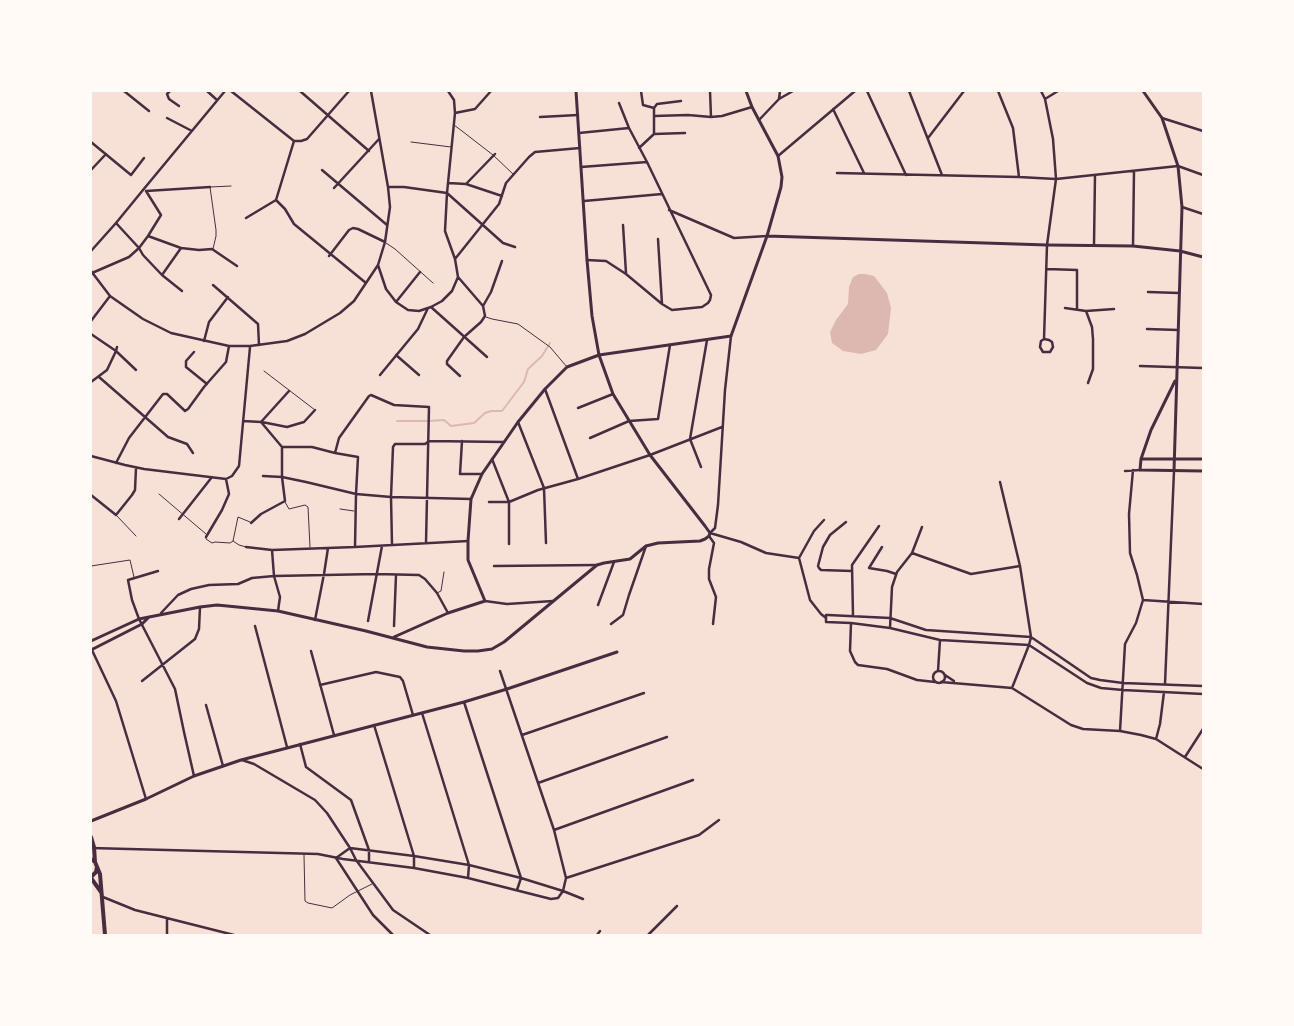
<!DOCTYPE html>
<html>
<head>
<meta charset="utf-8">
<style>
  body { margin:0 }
  #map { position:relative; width:1294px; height:1026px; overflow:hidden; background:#f7e1d7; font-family:"Asap Condensed",sans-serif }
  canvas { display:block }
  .frame { position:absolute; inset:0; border:92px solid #fffaf5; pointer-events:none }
</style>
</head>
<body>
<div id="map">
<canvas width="1294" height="1026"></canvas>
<div class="frame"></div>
</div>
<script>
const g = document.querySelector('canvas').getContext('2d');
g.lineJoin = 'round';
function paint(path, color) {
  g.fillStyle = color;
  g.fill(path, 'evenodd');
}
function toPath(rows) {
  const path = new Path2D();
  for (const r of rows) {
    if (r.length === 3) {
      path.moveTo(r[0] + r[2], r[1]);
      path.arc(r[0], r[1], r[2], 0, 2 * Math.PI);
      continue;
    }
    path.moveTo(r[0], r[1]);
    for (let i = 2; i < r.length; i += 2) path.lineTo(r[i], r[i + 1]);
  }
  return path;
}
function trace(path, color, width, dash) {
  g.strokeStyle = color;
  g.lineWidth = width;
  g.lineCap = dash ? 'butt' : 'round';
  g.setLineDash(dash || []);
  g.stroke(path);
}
const water = toPath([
  [859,274,865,274,874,276,887,293,891,308,888,334,876,350,861,354,843,351,832,343,830,332,836,320,848,304,849,287,853,277]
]);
const stream = toPath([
  [397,421,429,421,444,420,451,426,474,423,485,413,491,411,502,411,524,382,528,369,542,356,550,343]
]);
const service = toPath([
  [454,125,462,131,493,155,513,174],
  [411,142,451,147],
  [386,243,395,249,433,283],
  [213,249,216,236,216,230,210,187,231,186],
  [486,317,492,319,518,324,550,347,567,367],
  [264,371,315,410],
  [159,494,206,534],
  [285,502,289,509,305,505,308,507,310,547],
  [340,509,354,511],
  [117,516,136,536],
  [206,537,206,539,212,543,215,542,230,543,233,541],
  [246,547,239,545,233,541,238,517,250,522],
  [91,566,130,560,134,577],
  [437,593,441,591,444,572],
  [304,855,305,901,308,903,332,908,350,895,372,884]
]);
const minor = toPath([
  [124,91,149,111],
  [170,91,167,94,169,99,179,106],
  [207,91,217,100],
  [231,91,294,141,301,141,307,139,349,91],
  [300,91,369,151],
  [641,91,643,105,654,108],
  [710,91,711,117],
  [867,91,906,175],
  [909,91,942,175],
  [998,91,1013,128,1019,177],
  [1041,91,1045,99,1053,139,1056,179,1047,245,1044,339,1041,341,1040,347,1043,352,1050,352,1053,347,1052,342,1049,340,1044,339],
  [779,99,780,91],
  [1045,99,1058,91],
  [833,109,864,173],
  [455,113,475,109,491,91],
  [654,116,688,115,711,117,722,116,752,107],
  [540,117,578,115],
  [167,118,192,131],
  [1162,118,1203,131],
  [759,120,779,99,793,91],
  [579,133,629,128],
  [654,134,685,133],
  [928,138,964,91],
  [91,142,131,175,144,158],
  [639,148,654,134,654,108,657,104,681,101],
  [778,156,855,91],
  [581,167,647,162],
  [91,170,106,154],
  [322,170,387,225],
  [837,173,1019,177,1056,179,1178,166,1203,175],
  [448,183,466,184,502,196],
  [466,184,495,154],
  [388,187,404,187,447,193,503,243,515,247],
  [334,188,379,139],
  [146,191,210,187],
  [276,200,285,209,294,224,366,283],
  [584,201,662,194],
  [1182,207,1203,214],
  [669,210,734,238,767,236],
  [246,218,276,200,294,141],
  [116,223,139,248,143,255,162,275,182,291],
  [623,225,626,273],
  [148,236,181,248],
  [658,239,662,304],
  [1094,245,1095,175],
  [1133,246,1134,171],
  [91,251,116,223,143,190,225,91],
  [329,256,349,230,353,228,358,229,385,242],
  [455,259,499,204,506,183,529,157,535,152,580,148],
  [587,260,606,261,626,274,662,304,672,310,702,307,708,303,710,300,711,295,647,162,629,128,619,103],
  [378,265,386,289,396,302,408,310,419,311,431,307,442,301,452,291,458,277,455,259,445,231,447,193,455,113,454,100,448,91],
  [1047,269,1077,270,1077,309],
  [91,271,110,296,143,319,171,333,229,346,250,346,287,341,305,334,340,313,354,301,378,265,385,242,390,207,388,187,371,91],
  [92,273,129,257,139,248,148,236,161,215,146,191],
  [162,275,181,248,199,250,212,249,237,266],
  [458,277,483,306,485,316,481,322,464,337,447,361,447,364,460,376],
  [213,285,258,324,259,345],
  [1148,292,1179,293],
  [396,302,420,272],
  [483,306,491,292,502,261],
  [431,307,487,357],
  [1065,308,1086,311,1114,309],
  [1086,311,1092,327,1093,339,1093,369,1088,383],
  [91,321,110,296],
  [1147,329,1178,330],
  [91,334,116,351,136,370],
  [204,341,209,322,228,297],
  [194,352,186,361,186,367,207,384],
  [396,355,419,375],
  [1140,366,1203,368],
  [380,375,418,329,428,308],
  [99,377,168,437,187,444,193,453],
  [91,382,107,370,116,351,117,347],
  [545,389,578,479],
  [578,408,613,394],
  [243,421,261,422,282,447,312,447,335,453,358,457,356,494,355,547],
  [261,422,289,391],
  [262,422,287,427,304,422,315,410],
  [518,422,544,488,546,543],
  [590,438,629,421,658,419,670,345],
  [462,441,460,474,482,474],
  [335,453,339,438,369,396,371,395,394,405,429,407,426,543],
  [91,456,125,465,144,469,226,479,232,476,239,466,250,347],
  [492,459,509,502,509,544],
  [116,463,129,438,163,394,167,394,184,410,185,411,188,409,204,387,226,362,229,346],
  [701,467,690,439,707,340],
  [1125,471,1140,470],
  [263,476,282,477,306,482,356,494,391,497,471,499],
  [1000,482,1020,566,1031,637,1029,645,1012,688],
  [91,495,116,515,132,495,135,490,136,468],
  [489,502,509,502,538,490,578,479,650,455,722,427],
  [179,519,212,477],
  [846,522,830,535,823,547,818,566,819,568,821,570,852,571],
  [251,523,261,514,285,501,282,477,282,448],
  [710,533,715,528,718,505,725,390,731,336],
  [710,533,741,542,766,553,799,558,810,600,821,614,826,618],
  [709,536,714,543,709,569,709,579,716,597,713,624],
  [206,537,222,510,229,494,226,479],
  [392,545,391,497,393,447,395,444,425,444,429,441,504,442],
  [246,547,272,550,355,547,468,541],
  [882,547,869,568,887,571,896,574],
  [272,550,274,576,280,597,278,611],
  [912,553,971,574,1020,566],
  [799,558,814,531,824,520],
  [494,566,597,565],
  [158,571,128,580,132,600,139,619,175,689,184,732,194,776],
  [1143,600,1203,604],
  [485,601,507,604,553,601],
  [598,605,614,562],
  [161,613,178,595,191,589,209,585,238,584,252,578,274,576,376,574,419,575,425,579,437,593,448,613],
  [853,616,852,565,879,526],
  [315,620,324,574,328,548],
  [368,621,382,546],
  [851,623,850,651,855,662,858,665,887,669,917,680,935,682],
  [611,624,623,615,629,595,646,546],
  [255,626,287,747],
  [394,626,396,575],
  [890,628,892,587,897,572,912,553,922,527],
  [91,648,116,701,146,799],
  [311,651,334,735],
  [938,671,940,640],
  [939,677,6],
  [945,675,954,681],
  [142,681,195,639,199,629,200,607],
  [941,682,1012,688,1071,725,1083,729,1120,731,1141,735,1156,739,1203,769],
  [1165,684,1174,471],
  [320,685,376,672,400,677,403,681,413,715],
  [1203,686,1123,683,1100,680,1091,678,1031,637,926,630,890,618,828,615,826,615,826,622,851,623,890,628,940,640,1029,645,1087,683,1101,688,1123,690,1203,694],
  [464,702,521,878,517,890],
  [206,705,223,766],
  [422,713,469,865,468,878],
  [374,725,414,856,414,868],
  [1120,731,1125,644,1136,623,1143,600,1137,575,1130,553,1129,514,1133,470],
  [522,735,644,693],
  [1156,739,1160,724,1164,692],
  [300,744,306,767,351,800,369,850,369,861],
  [1185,757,1203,729],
  [242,760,254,764,315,800,327,813,350,848,356,860,393,910,430,935],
  [538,783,667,737],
  [554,830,693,780],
  [91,848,318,854,343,859,414,868,468,878,551,899,558,898,563,891,566,878,554,830,500,671],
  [336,858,350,848,414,856,469,865,521,878,563,891,583,899],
  [336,858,373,915,393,935],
  [566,878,699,835,719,820],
  [103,897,135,910,234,935],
  [167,919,167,935],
  [597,935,600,931],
  [648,935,677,906]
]);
const tertiary = toPath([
  [1143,91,1162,118,1178,166,1182,207,1174,471],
  [767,236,1047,245,1133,246,1180,251,1203,257],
  [1175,381,1151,430,1141,459,1140,470,1203,471],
  [1141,459,1203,459],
  [394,637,448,613,485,601,468,560,468,541,471,499,482,474,518,422,545,389,567,367,599,355,731,336,767,236,781,187,782,177,778,156,752,107,746,91],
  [91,641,139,619,200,607,217,605,278,611,366,631,427,647,464,651,478,651,492,649,504,642,597,565,604,563,630,559,646,546,658,543,700,541,705,539,709,536,710,533,705,526,650,455,613,394,599,355,592,316,587,260,576,91],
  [91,650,142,624,149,617],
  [91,821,146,799,194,776,241,760,464,702,507,689,617,652]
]);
const secondary = toPath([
  [91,837,94,847,95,862],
  [91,859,95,862,100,874,105,935],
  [91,877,96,872,97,867],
  [91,878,101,892]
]);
paint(water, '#dcb8b0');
trace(stream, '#dcb8b0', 2);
trace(service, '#4a2c40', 1);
trace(minor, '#4a2c40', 2.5);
trace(tertiary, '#4a2c40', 3);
trace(secondary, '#4a2c40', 4);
</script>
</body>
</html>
